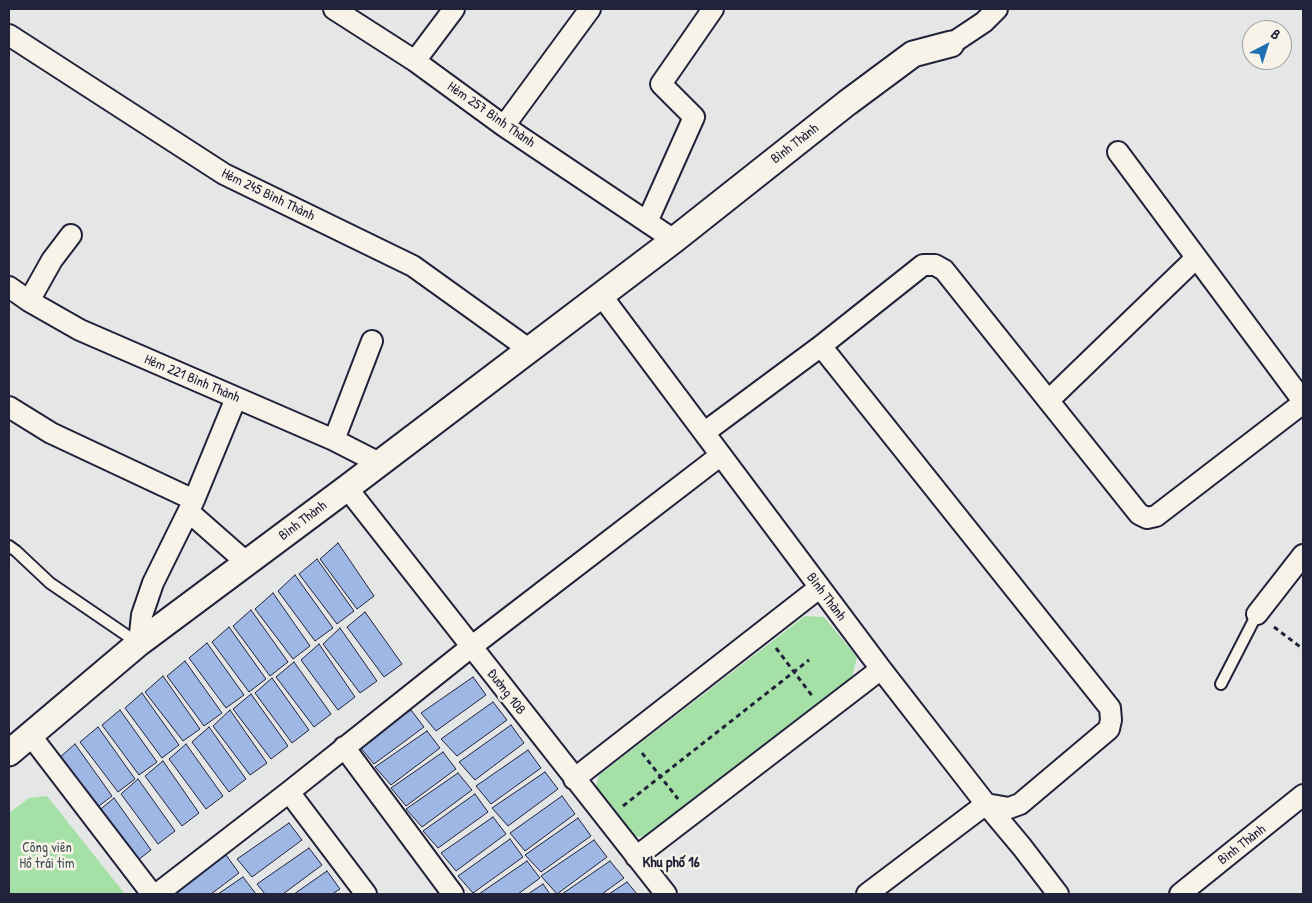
<!DOCTYPE html>
<html>
<head>
<meta charset="utf-8">
<style>
  body { margin:0 }
  #map { position:relative; width:1312px; height:903px; overflow:hidden; background:#e5e7e7; font-family:"Patrick Hand",sans-serif }
  canvas { display:block }
  .frame { position:absolute; inset:0; border:10px solid #22223b; pointer-events:none }
  .north { position:absolute; left:1242px; top:20px; width:50px; height:50px; box-sizing:border-box; background:#f7f3e8; border:1px solid #a29fa3; border-radius:50%; rotate:40deg; font-size:14px; font-weight:700; line-height:20px; text-align:center; color:#22223b }
  .north::after { content:''; display:block; margin:auto; width:18px; height:22px; background:#1f6fb2; clip-path:polygon(50% 0,100% 100%,50% 72%,0 100%) }
</style>
</head>
<body>
<div id="map">
<canvas width="1312" height="903"></canvas>
<div class="frame"></div>
<div class="north">B</div>
</div>
<script>
const g = document.querySelector('canvas').getContext('2d');
g.lineJoin = 'round';
function paint(path, color) {
  g.fillStyle = color;
  g.fill(path, 'evenodd');
}
function toPath(rows) {
  const path = new Path2D();
  for (const r of rows) {
    path.moveTo(r[0], r[1]);
    for (let i = 2; i < r.length; i += 2) path.lineTo(r[i], r[i + 1]);
  }
  return path;
}
function trace(path, color, width, dash) {
  g.strokeStyle = color;
  g.lineWidth = width;
  g.lineCap = dash ? 'butt' : 'round';
  g.setLineDash(dash || []);
  g.stroke(path);
}
function write(font, color, halo, rows, align = 'center') {
  g.font = font + ' "Patrick Hand",sans-serif';
  g.lineWidth = 5;
  g.setLineDash([]);
  g.textBaseline = 'middle';
  g.strokeStyle = halo;
  g.fillStyle = color;
  for (const [text, x, y, turn = 0] of rows) {
    g.save();
    g.translate(x, y);
    g.rotate((+turn || 0) * Math.PI / 180);
    g.textAlign = isNaN(turn) ? turn : align;
    if (halo) g.strokeText(text, 0, 0);
    g.fillText(text, 0, 0);
    g.restore();
  }
}
const green = toPath([
  [805,616,824,617,857,657,852,677,647,836,634,837,595,789,599,775],
  [47,796,125,894,9,894,9,813,29,798]
]);
const building = toPath([
  [338,543,374,596,357,609,320,559,338,543],
  [317,559,354,611,337,624,299,574,317,559],
  [295,575,333,628,315,641,278,591,295,575],
  [273,593,310,646,293,659,255,609,273,593],
  [251,610,288,662,270,676,233,626,251,610],
  [365,612,402,664,384,677,347,627,365,612],
  [229,627,266,679,249,692,212,642,229,627],
  [340,628,377,681,360,693,323,644,340,628],
  [207,643,244,695,226,708,189,658,207,643],
  [319,644,355,697,338,710,301,660,319,644],
  [185,661,222,713,204,726,167,676,185,661],
  [294,662,331,714,314,727,276,677,294,662],
  [163,676,200,729,183,741,145,692,163,676],
  [473,677,486,695,436,731,421,713,473,677],
  [272,678,309,730,292,743,255,693,272,678],
  [142,693,179,745,162,758,125,708,142,693],
  [251,694,288,746,271,759,233,709,251,694],
  [493,702,507,720,457,756,441,739,493,702],
  [120,710,157,762,139,775,102,725,120,710],
  [230,710,267,763,250,775,213,726,230,710],
  [411,710,424,727,374,764,359,746,411,710],
  [511,725,524,743,475,780,459,762,511,725],
  [98,727,135,779,118,792,80,742,98,727],
  [209,727,246,779,229,792,192,742,209,727],
  [427,731,440,748,391,785,375,767,427,731],
  [75,744,112,796,95,809,58,759,75,744],
  [186,744,223,796,206,809,169,759,186,744],
  [528,750,541,768,491,804,476,786,528,750],
  [443,752,456,769,406,806,391,788,443,752],
  [163,761,199,813,182,826,145,776,163,761],
  [545,772,558,789,508,826,492,808,545,772],
  [458,773,472,790,422,827,406,809,458,773],
  [138,779,175,831,158,844,121,794,138,779],
  [475,794,488,812,438,848,423,831,475,794],
  [562,796,575,814,525,851,510,833,562,796],
  [114,798,151,850,134,863,96,813,114,798],
  [493,817,506,834,456,871,441,853,493,817],
  [578,818,591,836,541,872,525,855,578,818],
  [289,823,302,840,252,877,237,859,289,823],
  [510,839,523,857,473,893,458,876,510,839],
  [594,840,607,857,557,894,541,876,594,840],
  [309,848,322,865,283,894,265,894,257,884,309,848],
  [226,855,239,873,211,894,176,894,174,892,226,855],
  [527,861,540,878,518,894,479,894,527,861],
  [610,861,624,878,602,894,562,894,610,861],
  [327,871,340,889,332,894,294,894,327,871],
  [243,877,256,894,218,894,243,877],
  [627,882,637,894,609,894,627,882],
  [543,884,550,894,528,894,543,884]
]);
const path = toPath([
  [1274,627,1303,649],
  [776,648,813,697],
  [642,753,678,799],
  [623,806,809,660]
]);
const service = toPath([
  [9,546,16,551,50,583,138,643],
  [1221,684,1257,614]
]);
const minor = toPath([
  [334,9,415,61,504,126,674,240],
  [9,35,224,174,413,266,530,350],
  [951,44,984,22,997,9],
  [415,61,454,9],
  [504,126,590,9],
  [1118,152,1303,401],
  [647,222,694,117,661,84,713,9],
  [9,287,29,301,80,330,334,440,379,463],
  [601,295,881,669,986,804,1022,847,1058,894],
  [29,301,52,260,71,235],
  [821,346,1110,708,1111,720,1109,729,1020,804,1009,808,986,804,867,894],
  [1049,400,1196,258],
  [9,407,51,433,194,500],
  [705,432,821,346,923,265,935,265,944,270,1139,514,1147,518,1156,516,1303,403],
  [334,440,372,341],
  [347,488,666,894],
  [189,512,247,563],
  [1257,614,1303,555],
  [139,643,142,615,153,583,194,500,236,398],
  [31,736,152,894],
  [344,747,453,894],
  [574,779,819,588],
  [289,792,366,894],
  [636,857,881,669],
  [157,894,289,792,471,647,721,455],
  [1180,894,1303,795]
]);
const tertiary = toPath([
  [9,753,139,643,347,488,674,240,847,103,913,54,951,44]
]);
const streetNames = [
  ["Hẻm 257 Bình Thành",491,115,35],
  ["Bình Thành",795,144,-38],
  ["Hẻm 245 Bình Thành",268,195,26],
  ["Hẻm 221 Bình Thành",192,379,23],
  ["Bình Thành",303,521,-37],
  ["Bình Thành",826,597,53],
  ["Đường 10B",506,692,52],
  ["Bình Thành",1242,845,-38]
];
const parkNames = [
  ["Công viên",47,848],
  ["Hồ trái tim",47,864]
];
const neighbourhoodNames = [
  ["Khu phố 16",671,863]
];
paint(green, '#a5e1a7');
paint(building, '#9eb7e4');
trace(building, '#22223b', 1);
trace(service, '#22223b', 14);
trace(minor, '#22223b', 24);
trace(tertiary, '#22223b', 29);
trace(path, '#22223b', 3, [5, 4]);
trace(service, '#f7f3e8', 10);
trace(minor, '#f7f3e8', 20);
trace(tertiary, '#f7f3e8', 25);
write('14px', '#22223b', '#f7f3e8', streetNames);
write('14px', '#435256', '#f7f3e8', parkNames);
write('bold 15px', '#22223b', '#f7f3e8', neighbourhoodNames);
</script>
</body>
</html>
